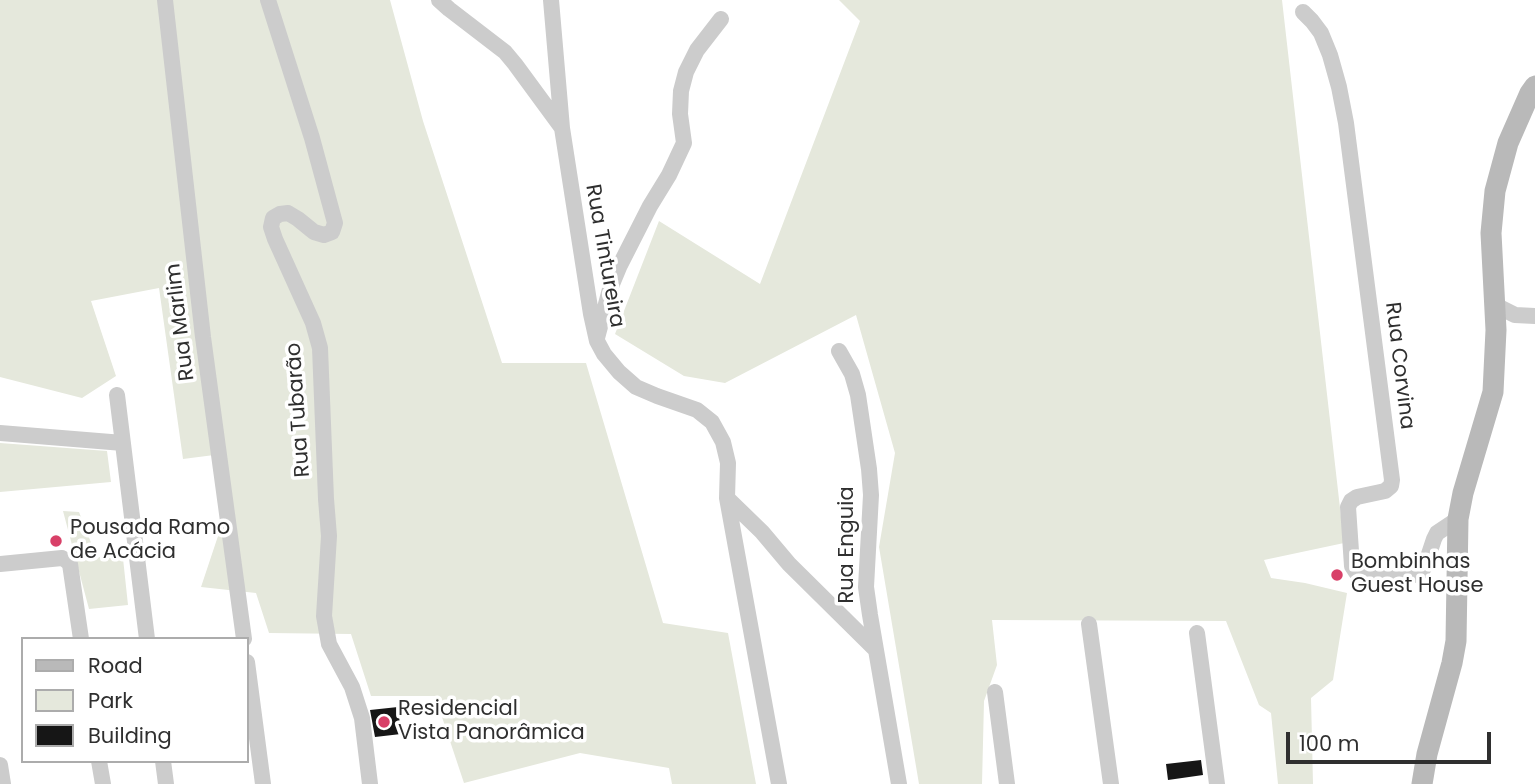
<!DOCTYPE html>
<html>
<head>
<meta charset="utf-8">
<style>
  body { margin:0 }
  #map { position:relative; width:1535px; height:784px; overflow:hidden; background:#fff; font-family:Poppins,sans-serif }
  canvas { display:block }
  .legend { position:absolute; left:21px; top:637px; width:228px; height:126px; box-sizing:border-box; background:#fff; border:2px solid #acacac; margin:0; padding:9px 12px; list-style:none; font-size:21px; color:#2f2f2f }
  .legend li { display:flex; align-items:center; gap:14px; height:35px }
  .legend b { width:35px; border:2px solid #acacac }
  .scale { position:absolute; left:1286px; top:732px; width:205px; height:32px; box-sizing:border-box; border:4px solid #2f2f2f; border-top:0; padding-left:9px; font-size:21px; line-height:24px; white-space:nowrap; color:#2f2f2f; -webkit-text-stroke:5px #fff; paint-order:stroke }
</style>
</head>
<body>
<div id="map">
<canvas width="1535" height="784"></canvas>
<ul class="legend">
<li><b style="height:9px;background:#b9b9b9"></b>Road</li>
<li><b style="height:19px;background:#e5e8dc"></b>Park</li>
<li><b style="height:19px;background:#161616"></b>Building</li>
</ul>
<div class="scale">100 m</div>
</div>
<script>
const g = document.querySelector('canvas').getContext('2d');
g.lineJoin = 'round';
function paint(path, color) {
  g.fillStyle = color;
  g.fill(path, 'evenodd');
}
function toPath(rows) {
  const path = new Path2D();
  for (const r of rows) {
    path.moveTo(r[0], r[1]);
    for (let i = 2; i < r.length; i += 2) path.lineTo(r[i], r[i + 1]);
  }
  return path;
}
function trace(path, color, width, dash) {
  g.strokeStyle = color;
  g.lineWidth = width;
  g.lineCap = dash ? 'butt' : 'round';
  g.setLineDash(dash || []);
  g.stroke(path);
}
function write(font, color, halo, rows, align = 'center') {
  g.font = font + ' Poppins,sans-serif';
  g.lineWidth = 7;
  g.setLineDash([]);
  g.textBaseline = 'middle';
  g.strokeStyle = halo;
  g.fillStyle = color;
  for (const [text, x, y, turn = 0] of rows) {
    g.save();
    g.translate(x, y);
    g.rotate((+turn || 0) * Math.PI / 180);
    g.textAlign = isNaN(turn) ? turn : align;
    if (halo) g.strokeText(text, 0, 0);
    g.fillText(text, 0, 0);
    g.restore();
  }
}
const green = toPath([
  [0,0,390,0,423,121,502,363,586,363,663,623,728,633,756,784,672,784,669,768,580,753,464,783,435,696,371,696,351,634,269,633,256,593,201,587,232,494,222,454,183,459,159,288,91,301,116,376,82,398,0,377],
  [839,0,1282,0,1344,543,1264,560,1271,578,1305,583,1347,593,1333,680,1311,698,1313,784,1278,784,1271,713,1259,705,1226,621,992,620,997,665,984,701,982,784,919,784,879,547,895,453,856,315,725,383,684,376,615,334,659,221,760,284,860,21],
  [0,443,107,451,111,482,0,492],
  [63,511,79,512,97,558,122,549,128,605,89,609]
]);
const building = toPath([
  [398,707,401,734,375,737,370,710],
  [1201,760,1203,775,1168,780,1166,764]
]);
const street = toPath([
  [165,0,203,337,244,639],
  [268,0,312,138,335,223,332,232,324,235,314,232,298,219,288,213,280,214,273,218,271,227,275,239,313,323,320,348,326,499,329,536,324,616,329,644,352,687,362,718,370,784],
  [439,0,449,9,505,52,515,64,562,128],
  [551,0,562,128,591,314,597,341,604,354,619,372,636,387,657,396,697,410,712,422,723,442,728,463,727,498,779,784],
  [1303,12,1312,21,1321,33,1330,55,1339,87,1346,123,1392,480,1391,486,1385,491,1357,497,1351,501,1348,507,1352,566,1356,572,1361,576,1406,577,1417,574,1422,571,1425,566,1434,539,1437,533,1458,519],
  [1495,305,1515,315,1535,316],
  [597,338,610,289,620,265,650,206,669,175,684,143,680,114,681,91,686,72,697,50,721,19],
  [839,351,852,374,858,395,869,469,871,495,866,587,870,615,899,784],
  [117,395,147,639],
  [0,433,123,443],
  [727,498,762,532,789,564,875,649],
  [0,564,62,558,67,561,70,564,81,639],
  [1089,624,1111,784],
  [1197,633,1217,784],
  [247,662,263,784],
  [995,692,1007,784],
  [99,761,103,784],
  [163,761,166,784],
  [0,765,3,784]
]);
const secondary = toPath([
  [1422,784,1427,754,1452,663,1456,641,1458,519,1463,493,1493,392,1496,330,1491,233,1495,191,1508,143,1530,93,1535,86]
]);
const markers = [
  [56,541,7,"#d84068"],
  [1337,575,7,"#d84068"],
  [384,722,7,"#d84068"]
];
const streetNames = [
  ["Rua Tintureira",604,256,80],
  ["Rua Marlim",181,322,-97],
  ["Rua Corvina",1399,366,83],
  ["Rua Tubarão",299,410,-94],
  ["Rua Enguia",848,545,-90]
];
const poiNames = [
  ["Pousada Ramo",70,529],
  ["de Acácia",70,553],
  ["Bombinhas",1351,563],
  ["Guest House",1351,587],
  ["Residencial",398,710],
  ["Vista Panorâmica",398,734]
];
paint(green, '#e5e8dc');
paint(building, '#161616');
trace(street, '#ccc', 16);
trace(secondary, '#b9b9b9', 21);
for (const [x, y, r, color] of markers) {
  const dot = new Path2D();
  dot.arc(x, y, r, 0, 2 * Math.PI);
  g.fillStyle = color;
  g.fill(dot);
  trace(dot, '#fff', 2.5);
}
write('21px', '#2f2f2f', '#fff', streetNames);
write('21px', '#2f2f2f', '#fff', poiNames, 'left');
</script>
</body>
</html>
